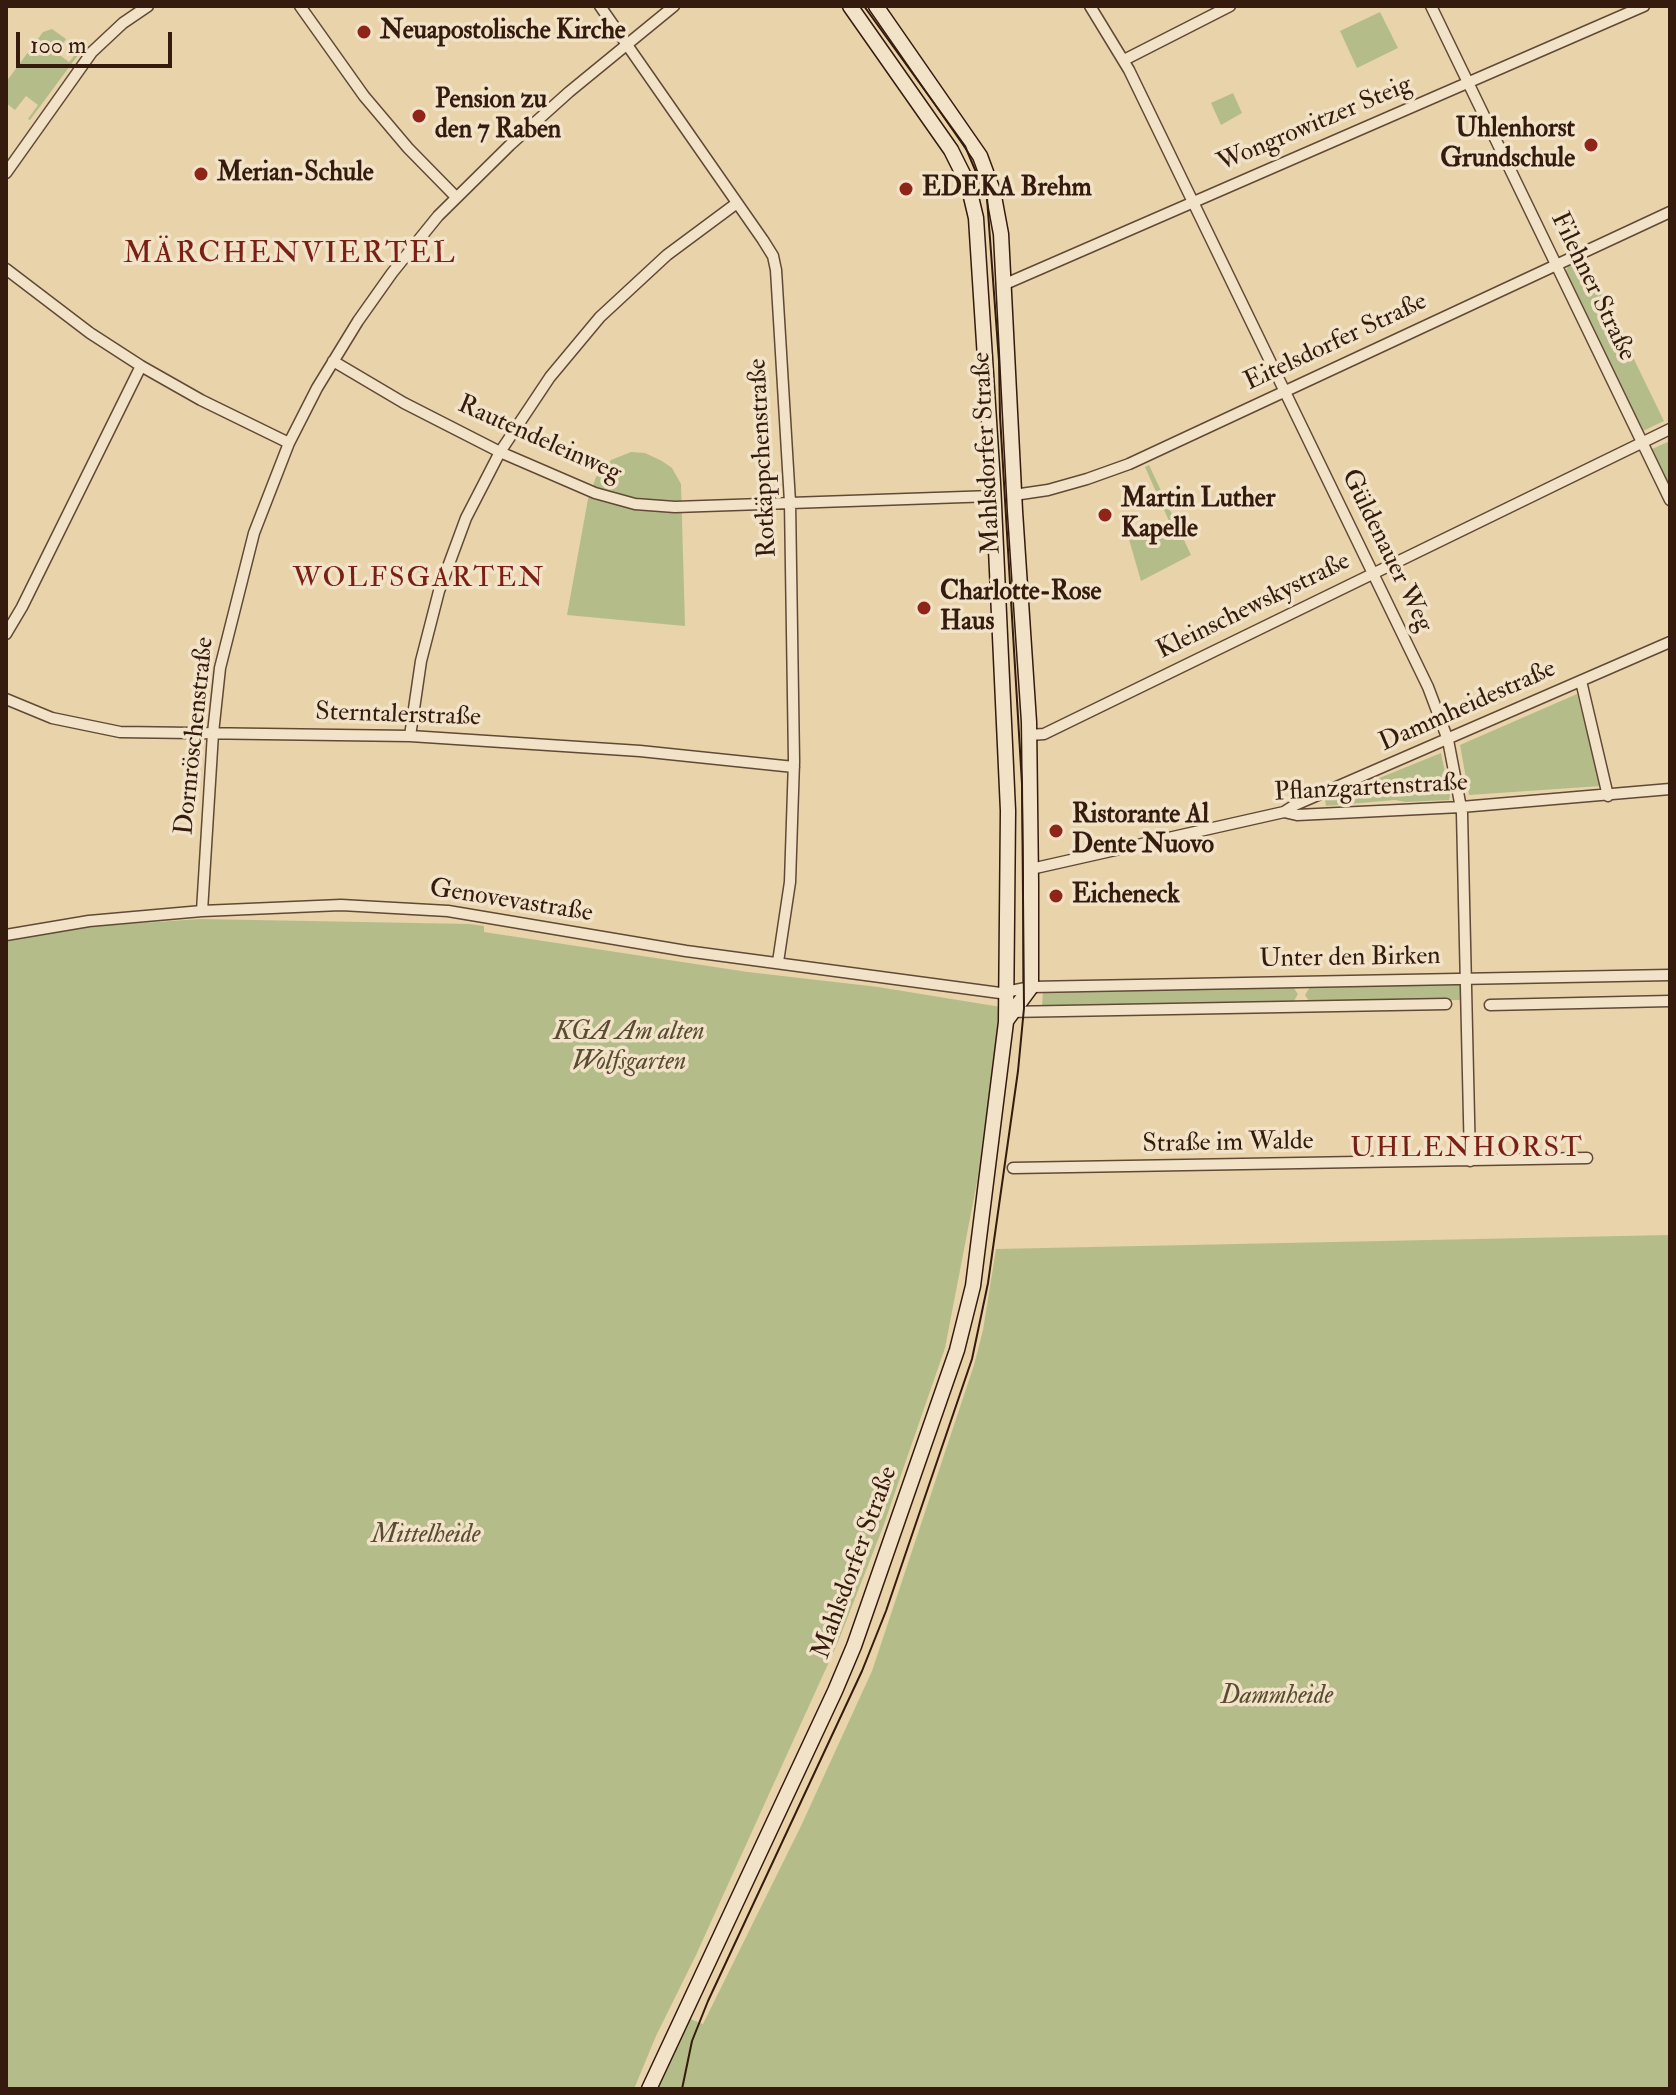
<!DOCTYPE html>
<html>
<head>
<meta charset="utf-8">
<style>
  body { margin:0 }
  #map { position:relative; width:1676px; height:2095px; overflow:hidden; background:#e9d3aa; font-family:"IM FELL Double Pica",serif }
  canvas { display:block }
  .frame { position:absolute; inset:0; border:8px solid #341b0e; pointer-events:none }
  .scale { position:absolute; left:16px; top:32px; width:156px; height:36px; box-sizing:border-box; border:4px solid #341b0e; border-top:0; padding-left:10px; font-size:24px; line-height:28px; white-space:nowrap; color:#341b0e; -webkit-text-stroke:6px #f1e2c8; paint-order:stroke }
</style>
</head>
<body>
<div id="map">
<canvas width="1676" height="2095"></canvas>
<div class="frame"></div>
<div class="scale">100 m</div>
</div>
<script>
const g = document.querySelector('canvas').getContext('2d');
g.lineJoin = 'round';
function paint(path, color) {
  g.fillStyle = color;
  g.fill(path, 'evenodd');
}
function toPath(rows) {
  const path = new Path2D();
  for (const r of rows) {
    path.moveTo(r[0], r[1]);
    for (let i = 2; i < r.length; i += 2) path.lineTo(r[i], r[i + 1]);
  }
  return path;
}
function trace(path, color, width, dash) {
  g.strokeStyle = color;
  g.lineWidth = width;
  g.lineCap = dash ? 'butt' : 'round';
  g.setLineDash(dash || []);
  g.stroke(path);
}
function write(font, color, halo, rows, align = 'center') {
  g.font = font + ' "IM FELL Double Pica",serif';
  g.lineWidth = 7;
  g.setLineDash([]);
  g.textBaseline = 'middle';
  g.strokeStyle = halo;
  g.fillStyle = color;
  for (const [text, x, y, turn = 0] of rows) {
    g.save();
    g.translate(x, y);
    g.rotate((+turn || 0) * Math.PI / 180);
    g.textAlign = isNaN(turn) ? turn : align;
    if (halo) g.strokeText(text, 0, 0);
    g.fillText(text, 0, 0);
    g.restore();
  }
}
const green = toPath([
  [1380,12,1398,48,1357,68,1340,31],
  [52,29,66,39,57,53,69,62,79,50,81,51,30,120,28,119,38,105,26,96,15,110,6,103,6,82,43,32],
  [1233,93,1242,113,1221,125,1211,103],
  [1583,259,1589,267,1664,421,1643,431,1565,272,1569,265],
  [1670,441,1670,488,1652,449],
  [631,452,645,453,662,461,672,468,681,484,685,626,567,615,588,499,596,477,611,460],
  [1149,465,1191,555,1141,581,1128,536,1169,521,1145,467],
  [1577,694,1601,786,1469,795,1460,745],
  [1441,753,1450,796,1449,800,1405,802,1395,800,1326,806,1325,800],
  [200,919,470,924,484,926,484,932,748,972,878,987,1001,1007,977,1182,945,1348,883,1527,838,1642,696,1955,656,2036,634,2089,6,2089,6,941,68,928],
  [1460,985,1460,1000,1309,1001,1305,995,1310,987],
  [1293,987,1298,994,1294,1001,1042,1006,1043,991],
  [1670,1235,1670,2089,656,2089,690,2019,703,2024,801,1826,872,1671,974,1365,983,1330,996,1249]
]);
const minor = toPath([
  [300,6,364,96,408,148,456,197],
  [600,6,763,240,773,256,776,270,790,502,794,761,790,882,778,962],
  [1090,6,1129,70,1428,687,1448,740,1462,813,1470,1161],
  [1431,6,1670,500],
  [1124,60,1230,6],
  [6,173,92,52,123,23,148,6],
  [6,269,90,333,141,366,201,400,289,443],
  [1003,285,1644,6],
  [333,361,404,403,500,452,595,493,635,504,675,507,993,496],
  [1014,495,1048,490,1087,479,1129,464,1670,212],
  [6,634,22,607,141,366],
  [1581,681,1608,796],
  [6,699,52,718,120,732,410,736,640,751,794,767],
  [1029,735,1044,734,1670,429],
  [410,736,421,661,439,591,466,518,500,452,550,377,600,317,667,255,737,203],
  [1284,812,1295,805,1670,642],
  [1031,869,1284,812,1297,815,1461,807,1670,789],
  [202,911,213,733,220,668,254,533,289,443,317,388,358,321,392,273,438,216,510,145,569,92,674,6],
  [6,935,89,921,202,911,341,905,448,911,686,951,1000,993,1031,987,1670,975],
  [1490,1005,1670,1001],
  [1008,1012,1446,1004],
  [1013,1168,1587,1158]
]);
const secondary = toPath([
  [876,6,980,156,993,191,1001,234,1015,511,1029,722,1031,883,1031,987,1006,1021],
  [649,2089,835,1691,854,1646,957,1350,973,1286,1006,1022,1008,811,993,483,976,218,968,184,951,150,850,6]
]);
const tram = toPath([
  [682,2089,692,2041,708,2001,862,1671,886,1611,972,1359,988,1283,1018,1071,1024,1008,1022,784,1000,416,999,361,987,198,965,146,864,6]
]);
const markers = [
  [364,32,8,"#8f2418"],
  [419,116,8,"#8f2418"],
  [1591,145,8,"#8f2418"],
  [201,174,8,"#8f2418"],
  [906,189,8,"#8f2418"],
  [1105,515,8,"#8f2418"],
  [924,608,8,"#8f2418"],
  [1056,831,8,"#8f2418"],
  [1056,896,8,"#8f2418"]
];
const poiNames = [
  ["Neuapostolische Kirche",380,32],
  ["Pension zu",435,101],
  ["den 7 Raben",435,131],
  ["Uhlenhorst",1575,130,"right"],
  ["Grundschule",1575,160,"right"],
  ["Merian-Schule",217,174],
  ["EDEKA Brehm",922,189],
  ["Martin Luther",1121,500],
  ["Kapelle",1121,530],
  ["Charlotte-Rose",940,593],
  ["Haus",940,623],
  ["Ristorante Al",1072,816],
  ["Dente Nuovo",1072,846],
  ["Eicheneck",1072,896]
];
const streetNames = [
  ["Wongrowitzer Steig",1315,125,-23],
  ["Filehner Straße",1592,287,64],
  ["Eitelsdorfer Straße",1336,343,-25],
  ["Rautendeleinweg",539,440,24],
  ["Mahlsdorfer Straße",988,453,-93],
  ["Rotkäppchenstraße",764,458,-93],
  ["Güldenauer Weg",1386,551,64],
  ["Kleinschewskystraße",1254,607,-26],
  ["Dammheidestraße",1468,707,-24],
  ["Sterntalerstraße",398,716,2],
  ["Dornröschenstraße",196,736,-84],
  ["Pflanzgartenstraße",1371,789,-3],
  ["Genovevastraße",511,902,9],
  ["Unter den Birken",1350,959,-1],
  ["Straße im Walde",1228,1144,-1],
  ["Mahlsdorfer Straße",856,1563,-70]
];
const parkNames = [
  ["KGA Am alten",629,1033],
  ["Wolfsgarten",629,1063],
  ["Mittelheide",426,1536],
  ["Dammheide",1277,1697]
];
const neighbourhoodNames = [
  ["WOLFSGARTEN",419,580],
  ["UHLENHORST",1467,1150]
];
const quarterNames = [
  ["MÄRCHENVIERTEL",290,256]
];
paint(green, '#b4bd8a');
trace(minor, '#614935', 13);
trace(secondary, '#341b0e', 17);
trace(minor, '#f1e2c8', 10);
trace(secondary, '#f1e2c8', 14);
trace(tram, '#341b0e', 2);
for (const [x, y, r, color] of markers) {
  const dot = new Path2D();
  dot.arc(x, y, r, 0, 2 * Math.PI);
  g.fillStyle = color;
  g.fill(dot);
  trace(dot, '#f1e2c8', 3);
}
write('bold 26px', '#341b0e', '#f1e2c8', poiNames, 'left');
write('26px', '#341b0e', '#f1e2c8', streetNames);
write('italic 26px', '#5a4c33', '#f1e2c8', parkNames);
g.letterSpacing = '2px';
write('28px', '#7a1f14', '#f1e2c8', neighbourhoodNames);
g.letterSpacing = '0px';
g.letterSpacing = '2px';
write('30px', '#7a1f14', '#f1e2c8', quarterNames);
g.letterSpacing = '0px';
</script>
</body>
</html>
